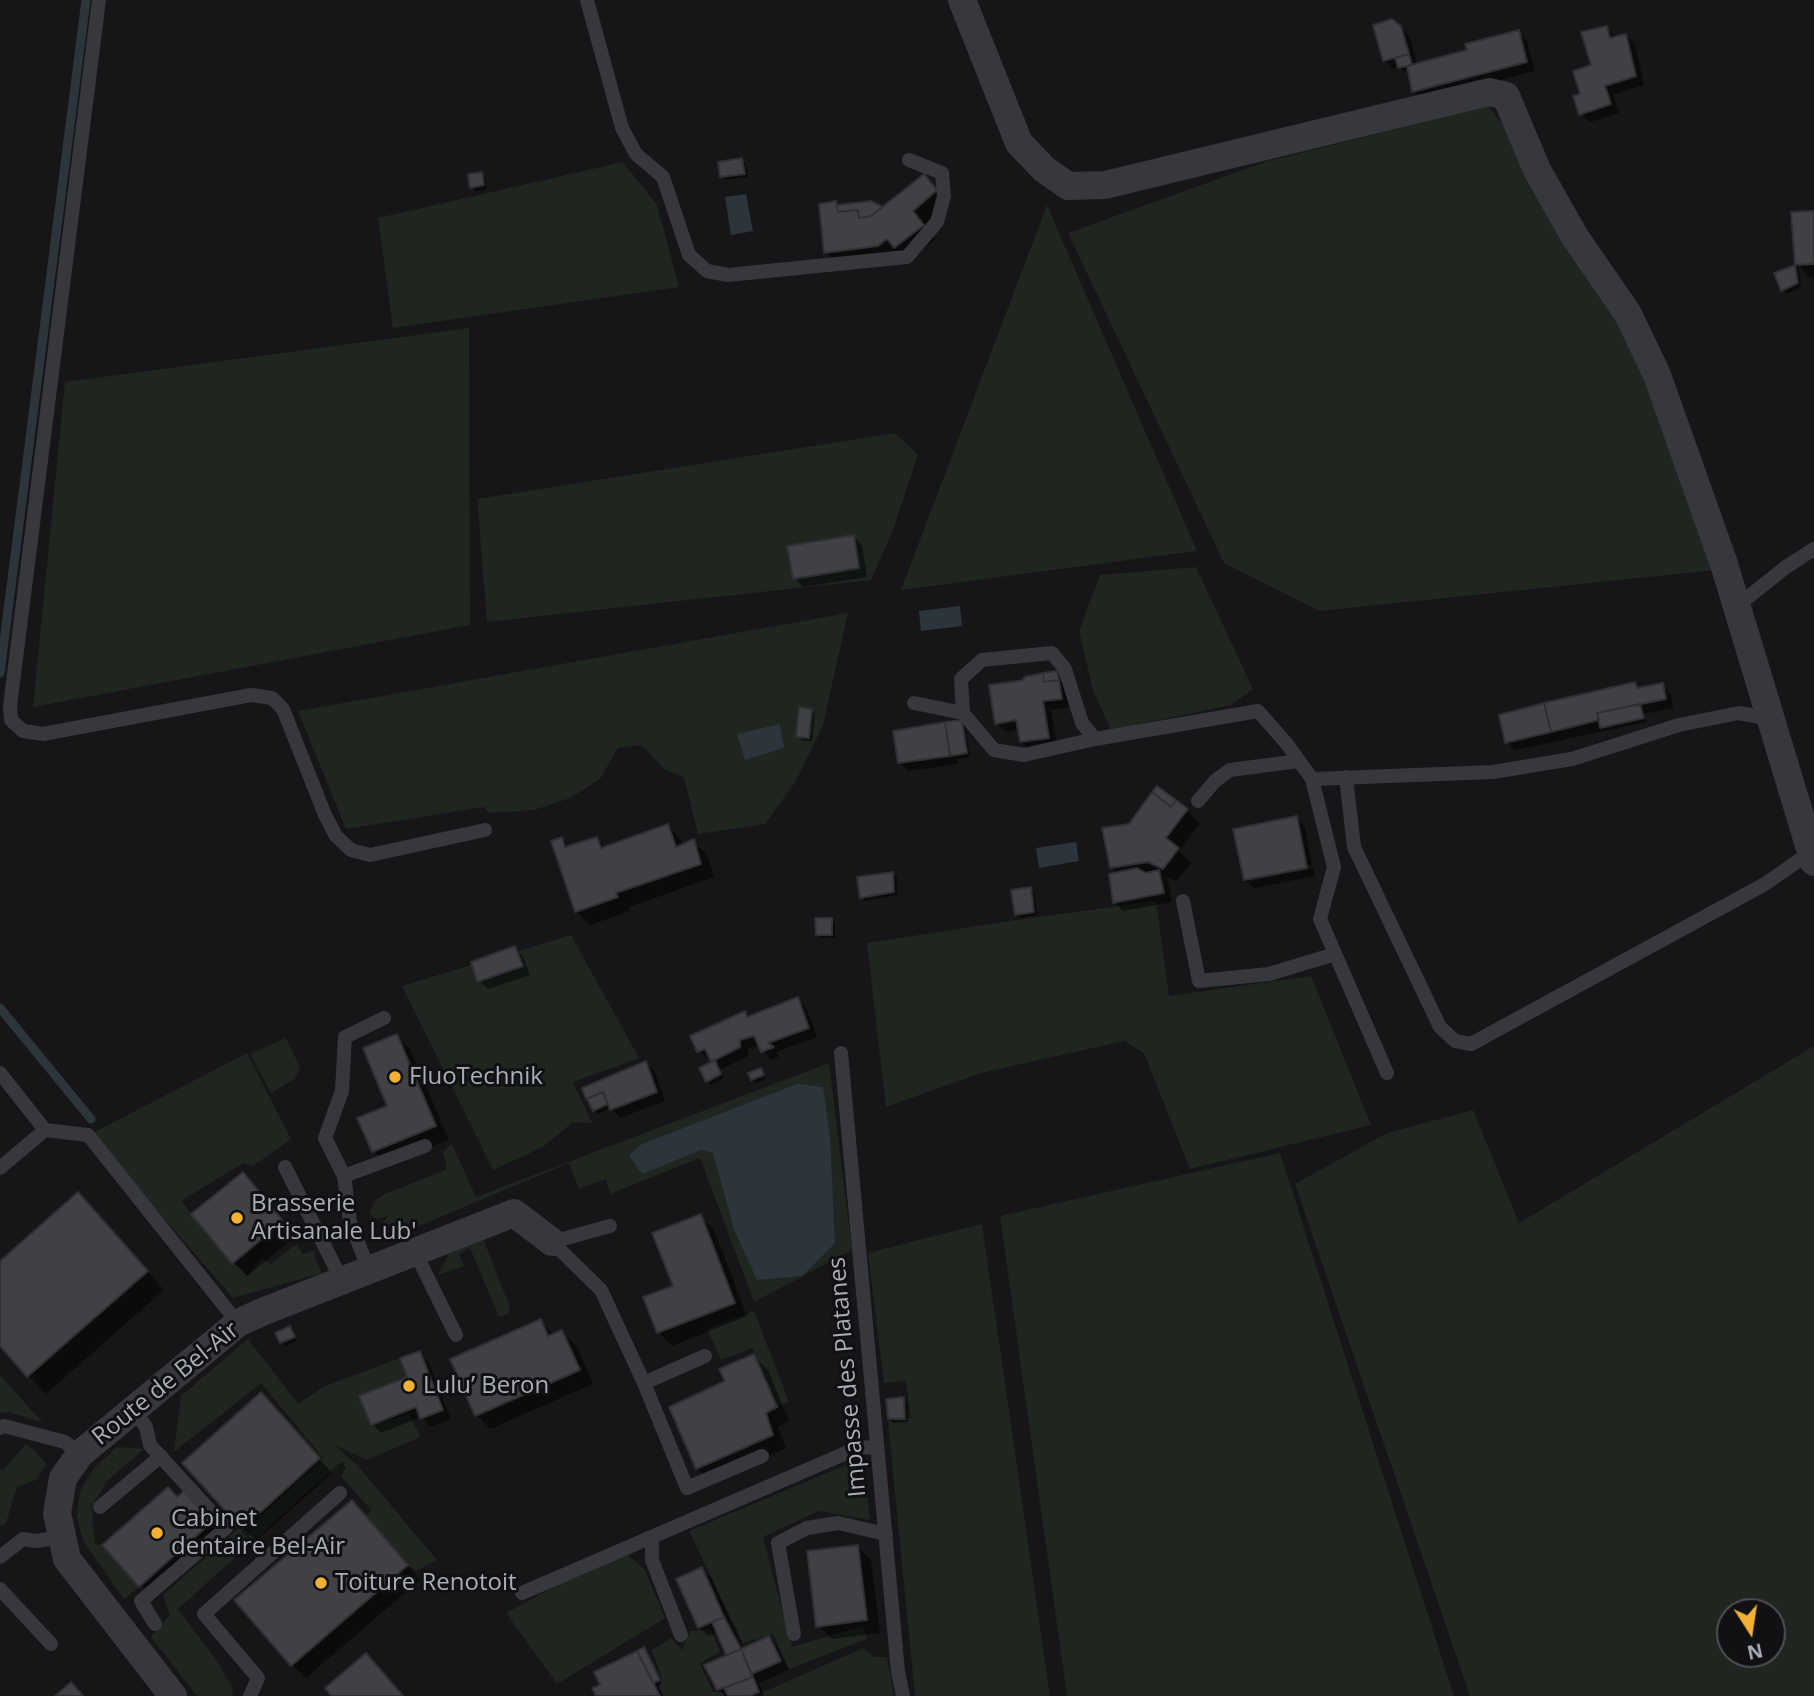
<!DOCTYPE html>
<html>
<head>
<meta charset="utf-8">
<style>
  body { margin:0 }
  #map { position:relative; width:1814px; height:1696px; overflow:hidden; background:#161618; font-family:"Open Sans",sans-serif }
  canvas { display:block }
  .north { position:absolute; left:1716px; top:1598px; width:70px; height:70px; box-sizing:border-box; background:#111113; border:2px solid #4d4f55; border-radius:50%; rotate:168deg; font-size:19px; font-weight:700; line-height:28px; text-align:center; color:#a8adb8 }
  .north::after { content:''; display:block; margin:auto; width:24px; height:32px; background:#f2b134; clip-path:polygon(50% 0,100% 100%,50% 72%,0 100%) }
</style>
</head>
<body>
<div id="map">
<canvas width="1814" height="1696"></canvas>
<div class="north">N</div>
</div>
<script>
const g = document.querySelector('canvas').getContext('2d');
g.lineJoin = 'round';
function paint(path, color) {
  g.fillStyle = color;
  g.fill(path, 'evenodd');
}
function toPath(rows) {
  const path = new Path2D();
  for (const r of rows) {
    path.moveTo(r[0], r[1]);
    for (let i = 2; i < r.length; i += 2) path.lineTo(r[i], r[i + 1]);
  }
  return path;
}
function trace(path, color, width, dash) {
  g.strokeStyle = color;
  g.lineWidth = width;
  g.lineCap = dash ? 'butt' : 'round';
  g.setLineDash(dash || []);
  g.stroke(path);
}
function write(font, color, halo, rows, align = 'center') {
  g.font = font + ' "Open Sans",sans-serif';
  g.lineWidth = 6;
  g.setLineDash([]);
  g.textBaseline = 'middle';
  g.strokeStyle = halo;
  g.fillStyle = color;
  for (const [text, x, y, turn = 0] of rows) {
    g.save();
    g.translate(x, y);
    g.rotate((+turn || 0) * Math.PI / 180);
    g.textAlign = isNaN(turn) ? turn : align;
    if (halo) g.strokeText(text, 0, 0);
    g.fillText(text, 0, 0);
    g.restore();
  }
}
const green = toPath([
  [1488,106,1504,126,1606,301,1643,372,1716,570,1319,611,1224,563,1068,233,1265,162],
  [623,162,657,205,679,287,393,328,378,218],
  [1047,205,1197,551,901,590],
  [469,328,470,625,33,707,65,382],
  [895,433,918,455,892,533,871,580,487,622,477,499],
  [1196,567,1253,689,1231,705,1111,730,1093,690,1079,631,1100,575],
  [848,613,823,725,796,781,765,824,698,834,684,777,665,770,642,745,618,748,600,779,570,798,534,810,489,813,484,807,346,829,298,711],
  [1156,901,1169,996,1311,976,1371,1125,1190,1169,1144,1053,1124,1041,981,1073,886,1107,867,943,1017,920],
  [571,935,639,1058,573,1082,592,1123,573,1122,543,1147,493,1170,402,986],
  [286,1038,300,1067,295,1079,271,1093,250,1054],
  [1814,1046,1814,1696,1470,1696,1295,1184,1387,1133,1473,1110,1519,1223],
  [1772,1612,1772,1654,1730,1654,1730,1612],
  [247,1053,291,1139,253,1166,243,1163,181,1201,232,1263,234,1262,248,1276,261,1258,271,1264,296,1244,303,1254,315,1251,315,1258,322,1273,233,1298,91,1134],
  [829,1063,852,1250,754,1302,700,1158,610,1194,606,1179,579,1189,569,1163,395,1236,381,1226,388,1216,377,1219,369,1214,376,1200,385,1194,446,1170,446,1162,443,1152,452,1144,476,1197],
  [1280,1153,1454,1696,1067,1696,1000,1216],
  [982,1224,1050,1696,915,1696,888,1421,911,1418,906,1381,884,1383,868,1253],
  [482,1236,510,1307,508,1314,499,1317,470,1248,459,1254,464,1266,438,1275,449,1253],
  [754,1311,789,1402,777,1407,752,1348,721,1360,707,1329],
  [248,1339,298,1404,323,1387,400,1358,407,1377,359,1396,371,1425,409,1414,421,1437,367,1460,335,1445,358,1466,437,1560,416,1571,408,1565,366,1516,371,1510,341,1476,346,1468,342,1461,178,1609,215,1658,233,1688,232,1696,197,1696,151,1637,170,1615,163,1595,239,1528,250,1542,249,1528,323,1458,261,1383,174,1452,181,1396],
  [0,1375,43,1423,9,1412,0,1413],
  [26,1444,36,1452,46,1464,36,1480,17,1487,6,1523,0,1527,0,1470,4,1469],
  [117,1447,144,1449,107,1481,92,1506,93,1526,95,1544,102,1545,139,1587,124,1599,83,1541,77,1518,80,1491,94,1468],
  [855,1461,864,1469,870,1520,819,1511,763,1537,792,1647,863,1626,867,1639,789,1669,773,1634,743,1643,689,1531],
  [628,1555,645,1570,665,1618,557,1684,506,1613,591,1567],
  [711,1629,720,1652,700,1663,713,1692,723,1692,725,1696,663,1696,659,1686,662,1679,652,1650,671,1638,682,1650,690,1631],
  [864,1648,874,1657,887,1657,894,1696,754,1696]
]);
const water = toPath([
  [746,194,753,231,731,235,725,197],
  [960,606,962,626,921,631,919,611],
  [780,724,784,748,745,760,737,734],
  [1076,842,1079,861,1039,868,1036,848],
  [797,1084,823,1087,830,1137,835,1243,802,1276,757,1280,734,1229,713,1153,701,1150,642,1174,629,1155,642,1144]
]);
const shadow = toPath([
  [1400,27,1410,37,1417,65,1469,51,1518,32,1527,41,1535,71,1422,100,1414,91,1409,70,1403,71,1399,67,1393,69,1384,60],
  [1606,27,1615,38,1626,36,1635,44,1644,85,1613,95,1619,113,1590,122,1581,114,1582,95],
  [742,160,746,164,748,177,726,180,722,176],
  [481,174,485,178,487,189,476,191,472,187],
  [924,176,949,205,925,225,936,239,909,260,839,266,826,252,836,203,840,207,883,209],
  [1814,212,1814,278,1810,278,1798,265,1801,287,1786,294,1776,274,1797,267,1793,214],
  [853,536,862,545,867,577,803,587,795,578],
  [1056,673,1067,690,1069,707,1051,710,1057,746,1030,750,1021,742,1019,729,1006,732,997,723,1026,682],
  [1634,684,1639,689,1662,685,1671,694,1673,708,1644,714,1647,722,1515,750,1507,742],
  [811,710,815,714,812,741,802,741,798,737],
  [962,722,965,725,970,757,957,759,958,764,908,771,900,763],
  [1187,810,1200,824,1179,851,1191,863,1177,881,1162,875,1168,881,1172,902,1123,911,1114,902,1118,874,1111,867,1130,825],
  [1296,818,1305,827,1312,865,1250,878,1250,881,1313,868,1315,876,1254,888,1245,880],
  [668,826,681,840,683,846,693,842,707,855,714,877,629,907,630,911,590,925,577,912,553,842,562,839,570,847,597,839,606,848],
  [893,874,897,877,897,895,866,901,862,898],
  [1030,889,1034,893,1037,915,1020,918,1016,914],
  [831,920,835,923,835,938,821,938,817,934],
  [515,948,523,957,530,975,488,989,479,981],
  [798,999,806,1008,817,1037,776,1052,780,1056,771,1060,760,1045,748,1049,748,1056,720,1070,724,1078,711,1085,707,1081,714,1062,699,1051,745,1013,749,1018],
  [397,1036,410,1049,449,1140,387,1164,374,1151,389,1107],
  [646,1063,655,1072,665,1101,620,1118,611,1108,598,1114,594,1110,588,1098],
  [761,1070,766,1079,756,1083,752,1079],
  [243,1175,296,1236,247,1276,233,1262],
  [96,1213,164,1290,46,1394,0,1344,0,1263],
  [700,1216,714,1230,747,1316,672,1346,659,1332],
  [540,1321,554,1335,562,1332,576,1345,593,1384,490,1429,477,1415],
  [290,1328,297,1341,285,1346,281,1342],
  [419,1353,428,1361,451,1419,431,1427,421,1417,381,1433,372,1424,409,1378],
  [754,1357,768,1370,789,1421,778,1427,786,1448,711,1482,697,1468,727,1382],
  [903,1399,907,1403,908,1422,893,1423,889,1419],
  [274,1408,332,1473,256,1541,243,1527],
  [177,1499,197,1506,224,1536,154,1599,141,1585],
  [365,1516,420,1580,306,1678,292,1665],
  [857,1546,871,1560,880,1633,832,1639,818,1626],
  [702,1569,711,1578,744,1649,769,1638,777,1647,789,1670,759,1683,764,1696,725,1696,718,1689,729,1656,718,1632,708,1636,699,1627],
  [644,1649,662,1684,658,1686,663,1696,598,1696,602,1685]
]);
const stream = toPath([
  [0,673,86,0],
  [0,1008,91,1119]
]);
const building = toPath([
  [1392,19,1401,26,1409,54,1383,61,1373,25,1392,19],
  [1607,26,1610,38,1626,34,1636,76,1605,86,1611,104,1579,115,1573,96,1580,94,1573,71,1591,65,1581,32,1607,26],
  [1519,30,1527,62,1412,92,1407,66,1467,50,1465,44,1519,30],
  [1409,54,1412,65,1398,68,1395,58,1409,54],
  [742,158,745,174,720,177,718,162,742,158],
  [482,172,484,185,470,188,468,174,482,172],
  [924,174,937,190,913,211,924,225,894,248,887,239,878,246,824,253,819,204,836,201,838,212,858,210,859,218,871,216,924,174],
  [871,201,883,207,871,216,859,218,858,210,838,212,837,205,871,201],
  [1814,211,1814,264,1795,265,1791,212,1814,211],
  [1795,265,1798,283,1781,291,1774,273,1795,265],
  [854,535,859,568,793,579,787,546,854,535],
  [1057,671,1059,680,1044,682,1043,673,1057,671],
  [1043,673,1044,682,1059,680,1062,699,1043,701,1049,738,1020,742,1016,720,995,724,989,685,1024,680,1024,677,1043,673],
  [1635,682,1637,688,1663,683,1666,699,1597,713,1599,720,1551,732,1544,703,1635,682],
  [1544,703,1551,732,1505,743,1499,715,1544,703],
  [1640,704,1644,718,1600,728,1597,713,1640,704],
  [799,707,812,709,809,738,796,737,799,707],
  [962,720,967,753,950,756,945,722,962,720],
  [945,722,950,756,898,763,893,731,945,722],
  [1157,786,1176,800,1171,807,1152,792,1157,786],
  [1152,792,1171,807,1176,800,1188,809,1166,838,1179,848,1163,869,1148,862,1110,868,1102,828,1129,824,1152,792],
  [1297,816,1307,868,1244,880,1233,829,1297,816],
  [668,824,676,847,694,839,701,864,616,893,618,897,575,912,551,841,562,837,565,847,597,837,601,848,668,824],
  [1137,868,1146,873,1159,870,1164,893,1113,903,1109,874,1137,868],
  [893,872,894,892,860,898,857,877,893,872],
  [1031,887,1034,912,1015,915,1011,890,1031,887],
  [815,918,832,918,832,935,816,935,815,918],
  [515,946,523,966,477,982,471,962,515,946],
  [798,997,809,1028,768,1043,774,1047,761,1052,754,1036,740,1040,740,1047,711,1062,705,1049,697,1052,690,1036,745,1011,747,1017,798,997],
  [397,1034,436,1126,372,1152,357,1118,387,1106,363,1048,397,1034],
  [715,1060,721,1074,706,1082,699,1068,715,1060],
  [646,1061,657,1092,610,1110,603,1092,586,1099,582,1088,646,1061],
  [761,1068,764,1075,751,1080,748,1073,761,1068],
  [603,1092,608,1104,593,1111,587,1099,603,1092],
  [243,1172,283,1221,232,1264,191,1214,243,1172],
  [78,1192,148,1271,27,1377,0,1346,0,1261,78,1192],
  [701,1214,735,1303,657,1333,643,1297,673,1286,652,1233,701,1214],
  [541,1319,548,1336,562,1330,580,1370,475,1416,450,1359,541,1319],
  [290,1326,295,1337,280,1343,275,1333,290,1326],
  [420,1351,443,1410,420,1419,416,1407,371,1425,359,1396,407,1377,400,1358,420,1351],
  [754,1354,777,1407,766,1413,773,1435,696,1469,669,1407,725,1381,719,1369,754,1354],
  [261,1392,320,1458,242,1529,182,1463,261,1392],
  [904,1397,905,1419,888,1419,886,1399,904,1397],
  [168,1487,177,1497,184,1491,212,1522,139,1587,102,1545,168,1487],
  [352,1500,408,1565,291,1666,234,1600,352,1500],
  [858,1545,867,1620,816,1627,807,1551,858,1545],
  [702,1567,724,1617,698,1628,676,1579,702,1567],
  [724,1617,741,1649,726,1655,712,1622,724,1617],
  [769,1636,781,1661,751,1674,741,1649,769,1636],
  [644,1647,660,1680,653,1683,637,1651,644,1647],
  [741,1649,753,1677,717,1690,704,1665,741,1649],
  [637,1651,660,1696,596,1696,592,1688,600,1685,594,1672,637,1651],
  [366,1653,403,1696,331,1696,325,1688,366,1653],
  [753,1677,759,1692,750,1696,728,1696,724,1688,753,1677],
  [71,1682,83,1696,55,1696,71,1682]
]);
const lane = toPath([
  [99,0,10,706,11,720,23,731,43,734,251,695,272,698,283,709,325,815,336,836,351,850,370,855,485,830],
  [587,0,622,128,636,154,663,177,689,255,707,271,728,275,907,257,937,222,944,196,942,173,909,160],
  [1737,606,1786,567,1814,549],
  [914,703,963,713,994,750,1024,755,1095,739,1258,711,1287,744,1312,779],
  [963,713,961,679,982,660,1052,653,1065,669,1082,723,1095,739],
  [1346,777,1354,847,1440,1027,1455,1041,1471,1044,1765,884,1811,852],
  [1198,801,1215,781,1230,770,1299,761],
  [1183,901,1199,981,1269,974,1335,954],
  [841,1053,898,1672,903,1696],
  [0,1073,45,1130,88,1135,238,1323],
  [1387,1073,1320,919,1334,867,1312,779,1493,772,1572,759,1679,725,1739,713,1771,719],
  [285,1167,342,1281],
  [0,1168,45,1130],
  [344,1176,325,1138,342,1091,345,1037,384,1018],
  [552,1242,601,1290,644,1383,705,1356],
  [552,1242,610,1226],
  [415,1252,456,1335],
  [369,1270,350,1222,344,1176,425,1146],
  [644,1383,687,1488,762,1456],
  [134,1410,146,1427,150,1445,226,1528,141,1601,155,1624],
  [0,1428,4,1426,65,1442,80,1454],
  [100,1507,161,1456],
  [652,1537,652,1560,681,1635],
  [0,1557,23,1539,37,1541,60,1537],
  [0,1589,51,1644],
  [522,1593,860,1447,877,1448],
  [794,1634,778,1543,807,1528,838,1523,886,1534],
  [250,1696,258,1678,204,1614,340,1493]
]);
const street = toPath([
  [962,0,1019,143,1044,169,1068,186,1105,185,1489,92,1506,96,1537,170,1575,237,1628,314,1657,375,1724,564,1814,862],
  [173,1696,67,1559,57,1513,63,1478,80,1454,238,1323,262,1312,514,1213,552,1242]
]);
const markers = [
  [395,1077,7,"#f2b134"],
  [237,1218,7,"#f2b134"],
  [409,1386,7,"#f2b134"],
  [157,1533,7,"#f2b134"],
  [321,1583,7,"#f2b134"]
];
const poiNames = [
  ["FluoTechnik",409,1077],
  ["Brasserie",251,1204],
  ["Artisanale Lub'",251,1232],
  ["Lulu’ Beron",423,1386],
  ["Cabinet",171,1519],
  ["dentaire Bel-Air",171,1547],
  ["Toiture Renotoit",335,1583]
];
const streetNames = [
  ["Impasse des Platanes",848,1377,-95],
  ["Route de Bel-Air",166,1384,-39]
];
paint(green, '#1e261f');
paint(water, '#2c353c');
paint(shadow, '#0007');
trace(stream, '#2c353c', 9);
paint(building, '#404145');
trace(building, '#303034', 2);
trace(lane, '#37383d', 14);
trace(street, '#37383d', 28);
for (const [x, y, r, color] of markers) {
  const dot = new Path2D();
  dot.arc(x, y, r, 0, 2 * Math.PI);
  g.fillStyle = color;
  g.fill(dot);
  trace(dot, '#111113', 2.5);
}
write('24px', '#a8adb8', '#111113', poiNames, 'left');
write('24px', '#a8adb8', '#111113', streetNames);
</script>
</body>
</html>
